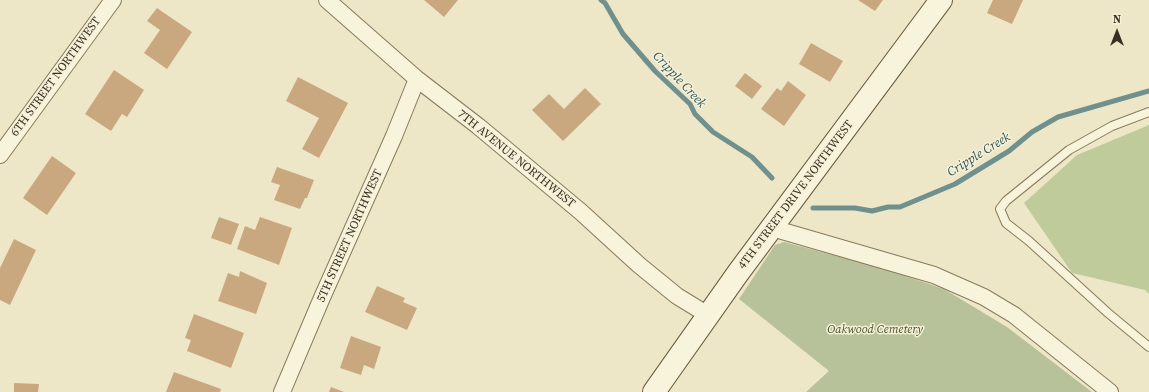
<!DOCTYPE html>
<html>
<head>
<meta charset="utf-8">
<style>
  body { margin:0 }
  #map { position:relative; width:1149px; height:392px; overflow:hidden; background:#ede7c8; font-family:"Source Serif 4",serif }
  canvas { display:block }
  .north { position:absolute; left:1097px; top:12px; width:40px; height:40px; -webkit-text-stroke:3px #f5f0d7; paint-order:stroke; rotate:0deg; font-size:11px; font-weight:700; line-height:16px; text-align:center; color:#3a3020 }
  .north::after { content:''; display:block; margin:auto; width:14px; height:18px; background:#3a3020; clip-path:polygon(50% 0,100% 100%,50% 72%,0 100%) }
</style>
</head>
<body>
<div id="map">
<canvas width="1149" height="392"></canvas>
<div class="north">N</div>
</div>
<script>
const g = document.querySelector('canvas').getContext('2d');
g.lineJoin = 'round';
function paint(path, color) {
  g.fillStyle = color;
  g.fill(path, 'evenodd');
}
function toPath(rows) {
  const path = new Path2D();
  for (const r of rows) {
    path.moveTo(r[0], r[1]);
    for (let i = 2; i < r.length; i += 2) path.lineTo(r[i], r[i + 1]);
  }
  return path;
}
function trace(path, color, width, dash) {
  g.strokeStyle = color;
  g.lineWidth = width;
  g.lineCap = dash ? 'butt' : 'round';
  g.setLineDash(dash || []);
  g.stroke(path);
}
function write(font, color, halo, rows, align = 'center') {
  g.font = font + ' "Source Serif 4",serif';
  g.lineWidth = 3;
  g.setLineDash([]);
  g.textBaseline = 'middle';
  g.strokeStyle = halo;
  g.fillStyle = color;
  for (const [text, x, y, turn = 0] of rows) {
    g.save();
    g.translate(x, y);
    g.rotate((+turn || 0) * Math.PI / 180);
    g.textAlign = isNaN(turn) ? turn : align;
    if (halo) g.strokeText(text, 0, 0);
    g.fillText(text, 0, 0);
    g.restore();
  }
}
const green = toPath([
  [1149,125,1149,294,1145,290,1072,273,1024,203,1077,155]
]);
const cemetery = toPath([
  [784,242,885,269,944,289,1007,327,1092,392,806,392,829,371,739,299,775,245]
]);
const stream = toPath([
  [601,0,605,3,623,34,655,71,690,104,695,114,713,132,752,157,772,178],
  [813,208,855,208,872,211,888,207,900,207,955,184,1009,151,1032,132,1058,117,1149,91]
]);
const building = toPath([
  [424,0,458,0,444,17],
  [858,0,883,0,875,11],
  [993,0,1023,0,1012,24,987,13],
  [157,8,192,32,167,69,144,53,160,30,147,21],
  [811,43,843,61,830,82,799,64],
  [114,70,144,90,127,117,122,114,111,131,85,114],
  [745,73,762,86,752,99,735,86],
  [298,77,348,103,319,158,302,149,319,118,286,101],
  [788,81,806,95,784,126,761,109,777,88,781,91],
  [585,88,601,104,563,141,532,110,549,94,564,109],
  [52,156,76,173,47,215,23,198],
  [277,167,314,180,307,198,305,198,300,209,274,200,280,185,271,182],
  [219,217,239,224,231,245,211,238],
  [260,217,292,228,279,265,237,249,245,226,255,230],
  [14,239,36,250,10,305,0,300,0,268],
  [240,271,267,283,256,314,218,301,228,273,239,277],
  [377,286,405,298,403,302,417,308,407,330,365,312],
  [194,314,244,333,231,368,187,351,191,340,185,338],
  [351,336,381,347,374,369,364,365,361,375,340,368],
  [174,372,221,389,220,392,166,392],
  [14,383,39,384,38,392,14,392],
  [331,387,344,392,329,392]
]);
const lane = toPath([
  [1149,112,1112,126,1069,150,1006,201,1000,209,1006,223,1029,241,1108,313,1149,347]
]);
const street = toPath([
  [327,0,417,79,478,126,581,212,639,265,677,296,708,315],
  [0,155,113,0],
  [772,228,934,275,984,297,1014,315,1110,392],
  [282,392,321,300,394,136,417,79]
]);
const secondary = toPath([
  [654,392,738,273,941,0]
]);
const streetNames = [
  ["6TH STREET NORTHWEST",56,77,-54],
  ["7TH AVENUE NORTHWEST",516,159,39],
  ["4TH STREET DRIVE NORTHWEST",796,195,-53],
  ["5TH STREET NORTHWEST",350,236,-66]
];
const parkNames = [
  ["Oakwood Cemetery",875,330]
];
const waterNames = [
  ["Cripple Creek",679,80,47],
  ["Cripple Creek",979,155,-32]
];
paint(green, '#c0cb9c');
paint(cemetery, '#b7c19a');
trace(stream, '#6f908c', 5);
paint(building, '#caa87f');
trace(lane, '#897a5d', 10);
trace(street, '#897a5d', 18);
trace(secondary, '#6b5b40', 24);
trace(lane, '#f8f3db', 8);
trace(street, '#f8f3db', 16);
trace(secondary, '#f8f3db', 22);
write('12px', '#3a3020', '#f5f0d7', streetNames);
write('italic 12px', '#445528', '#f5f0d7', parkNames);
write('italic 13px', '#305659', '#f5f0d7', waterNames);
</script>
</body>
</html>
